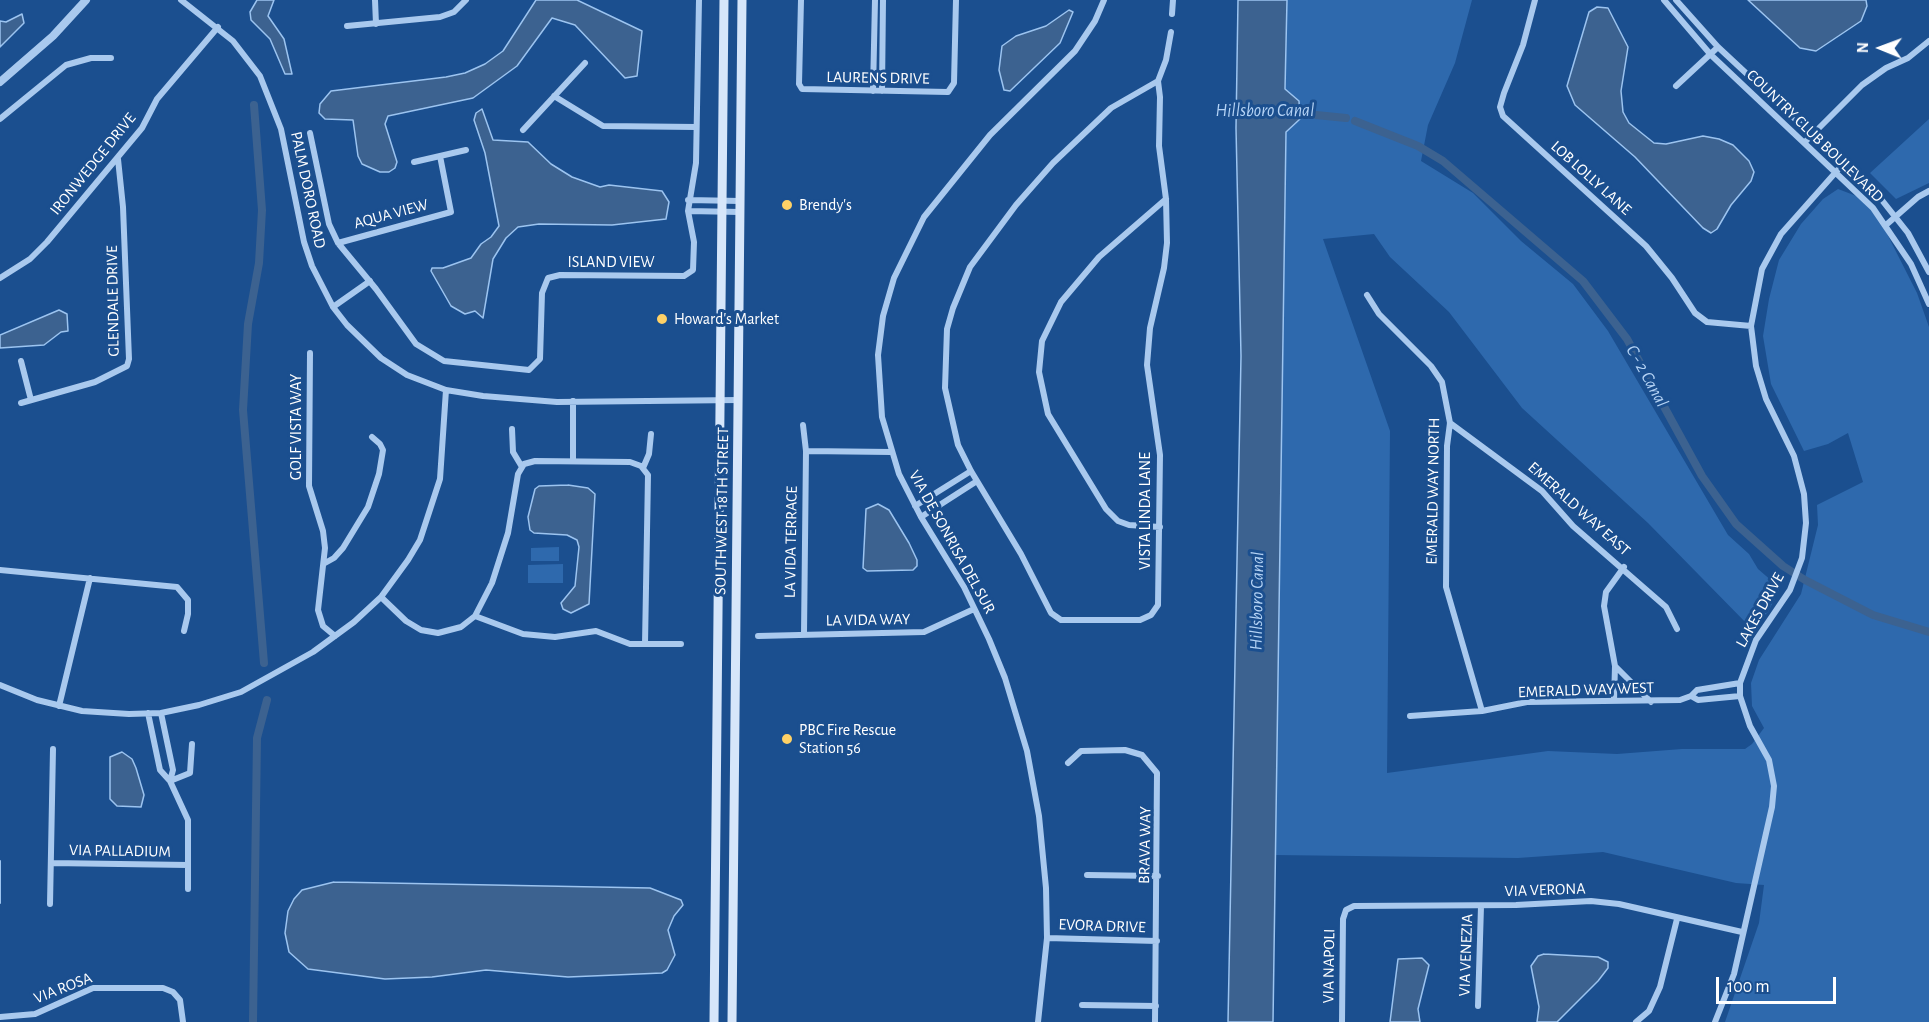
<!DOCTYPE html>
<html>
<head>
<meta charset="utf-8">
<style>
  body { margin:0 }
  #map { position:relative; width:1929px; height:1022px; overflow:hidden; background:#1b4f8f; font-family:"Alegreya Sans",sans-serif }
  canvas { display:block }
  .north { position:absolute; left:1851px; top:18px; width:60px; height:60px; -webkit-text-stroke:4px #1b4f8f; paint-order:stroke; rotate:271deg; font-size:16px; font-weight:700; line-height:24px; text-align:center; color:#fff }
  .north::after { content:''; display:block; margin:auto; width:21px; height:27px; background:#fff; clip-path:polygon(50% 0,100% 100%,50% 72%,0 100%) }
  .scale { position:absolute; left:1716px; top:977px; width:120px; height:27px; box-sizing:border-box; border:3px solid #fff; border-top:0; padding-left:8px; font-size:18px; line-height:21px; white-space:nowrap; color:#fff; -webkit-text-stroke:4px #1b4f8f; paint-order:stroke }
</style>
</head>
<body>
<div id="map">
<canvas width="1929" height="1022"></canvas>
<div class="north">N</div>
<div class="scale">100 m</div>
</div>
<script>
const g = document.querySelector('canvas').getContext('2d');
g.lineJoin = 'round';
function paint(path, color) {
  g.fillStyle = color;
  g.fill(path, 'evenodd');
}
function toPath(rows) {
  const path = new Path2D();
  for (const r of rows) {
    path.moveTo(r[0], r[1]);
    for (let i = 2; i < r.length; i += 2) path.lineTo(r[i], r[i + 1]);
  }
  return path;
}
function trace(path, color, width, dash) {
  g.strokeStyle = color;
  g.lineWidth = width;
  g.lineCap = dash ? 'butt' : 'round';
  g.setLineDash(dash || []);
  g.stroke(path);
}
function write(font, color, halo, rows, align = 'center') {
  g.font = font + ' "Alegreya Sans",sans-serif';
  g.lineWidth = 6;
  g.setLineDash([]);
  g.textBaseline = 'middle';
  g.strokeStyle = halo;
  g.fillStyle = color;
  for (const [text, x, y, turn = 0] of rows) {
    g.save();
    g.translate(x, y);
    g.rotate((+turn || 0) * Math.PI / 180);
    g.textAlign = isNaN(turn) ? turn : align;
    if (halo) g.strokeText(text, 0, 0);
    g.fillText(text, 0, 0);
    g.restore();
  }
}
const green = toPath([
  [1287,0,1472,0,1455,63,1428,125,1421,161,1473,193,1521,241,1573,284,1608,331,1728,535,1749,554,1758,569,1780,588,1768,612,1751,628,1648,523,1522,408,1449,312,1390,257,1374,234,1323,239,1390,431,1387,773,1548,751,1617,754,1682,749,1745,749,1752,744,1764,728,1752,706,1751,683,1759,660,1801,594,1818,525,1817,505,1863,482,1848,433,1828,444,1804,451,1771,384,1763,336,1769,299,1779,260,1801,224,1823,199,1838,189,1859,197,1879,218,1917,293,1929,327,1929,1022,1725,1022,1759,923,1764,885,1736,883,1603,852,1518,858,1274,855,1286,132,1300,119,1299,101,1285,90],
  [1929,119,1929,183,1896,199,1870,173],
  [559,547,559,561,531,561,531,548],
  [563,564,563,583,528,583,528,565]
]);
const water = toPath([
  [257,0,274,0,268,16,284,39,292,74,285,74,270,39,251,20,250,12,257,0],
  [536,0,577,0,642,31,637,76,625,78,575,25,552,18,517,66,473,98,388,116,385,124,397,162,395,168,389,172,380,172,362,164,358,156,353,120,325,119,319,113,320,104,331,91,446,77,465,73,485,64,503,51,536,0],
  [1238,0,1287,0,1285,89,1299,101,1300,119,1286,132,1273,1022,1228,1022,1241,356,1236,128,1238,0],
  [1748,0,1866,0,1867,6,1861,21,1816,51,1800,48,1748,0],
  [1597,7,1608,8,1628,47,1621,91,1623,112,1629,123,1654,143,1666,144,1703,136,1719,139,1733,145,1749,161,1754,172,1751,181,1731,205,1717,229,1711,233,1703,228,1635,157,1575,105,1567,86,1589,12,1597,7],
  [1069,10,1073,12,1060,43,1010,91,1004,90,999,70,1002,46,1016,36,1046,26,1069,10],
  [22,14,24,23,0,47,0,21,6,22,22,14],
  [482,109,493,140,528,142,551,164,572,177,600,187,609,185,662,191,669,202,666,219,612,225,539,224,518,227,506,238,493,259,483,318,475,311,465,314,451,306,431,271,432,268,443,268,471,258,481,244,491,237,499,226,485,153,474,120,476,113,482,109],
  [59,310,67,314,68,331,61,332,44,345,0,348,0,335,59,310],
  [568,485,588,488,595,494,589,604,571,613,563,609,561,603,575,586,579,547,577,540,567,535,534,533,530,530,528,517,535,489,539,486,568,485],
  [878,504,889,510,909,543,917,560,917,566,913,570,867,571,863,568,866,509,878,504],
  [122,752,132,759,136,768,144,795,141,807,117,806,110,799,110,757,122,752],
  [334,882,650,888,681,900,683,905,674,916,668,930,675,955,667,970,662,973,568,977,486,970,432,977,385,979,308,969,289,952,285,933,288,911,294,899,302,890,334,882],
  [1544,954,1598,957,1608,962,1608,968,1598,981,1557,1022,1537,1022,1539,1007,1531,966,1538,956,1544,954],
  [1422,958,1429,965,1418,1009,1420,1022,1390,1022,1398,959,1422,958]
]);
const stream = toPath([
  [0,861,0,903]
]);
const canal = toPath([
  [254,105,262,210,259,263,248,324,243,410,264,663],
  [1291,113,1308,114],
  [1316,115,1346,118],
  [1355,121,1418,146,1443,161,1583,281,1627,339,1702,476,1736,524,1783,566,1805,580,1873,615,1929,632],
  [253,1022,257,738,267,700]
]);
const minor = toPath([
  [181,0,233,41,260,76,281,129,304,242,312,266,333,307,347,325,381,358,407,375,446,390,483,396,557,402,738,400],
  [375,0,376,24],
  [801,0,799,84,802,89,948,92,954,83,956,0],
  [1535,0,1523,45,1504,93,1500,107,1503,116,1646,246,1672,278,1695,313,1707,322,1751,326],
  [1664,0,1711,55,1873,208,1911,264,1929,304],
  [1676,0,1718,47,1881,199,1908,233,1929,272],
  [1172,14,1173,0],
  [347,26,440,17,454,12,466,0],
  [1158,81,1111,108,1053,163,1016,205,970,267,953,308,947,329,945,388,958,445,971,471,1021,554,1051,613,1061,620,1140,620,1151,615,1158,605,1160,455,1147,365,1150,328,1164,268,1167,243,1166,199,1159,146,1160,97,1158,81,1166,60,1171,32],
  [1676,86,1718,47],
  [873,91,875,0],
  [882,91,883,0],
  [554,96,603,126,696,127],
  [0,119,66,65,91,58,111,58],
  [523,130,585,63],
  [310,133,329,224,338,243,376,289,416,344,444,361,529,370,540,359,542,293,548,278,560,275,684,276,693,270,694,242,688,211,696,163,699,0],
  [1804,143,1862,85,1886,68,1908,58,1929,41],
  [414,162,466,150],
  [688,200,740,201],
  [688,211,740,212],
  [1886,225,1918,197,1929,191],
  [338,243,451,212,440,156],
  [0,278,30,259,47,242,142,128,157,99,218,27],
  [1367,295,1379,314,1431,366,1442,382,1450,423,1447,446,1446,587,1482,711],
  [333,307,370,281],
  [310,353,309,486,323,531,325,548,318,610,323,626,335,636],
  [21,361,31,400],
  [21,403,95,382,127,366,129,359,123,207,118,159],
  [1450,423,1542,491,1573,526,1666,607,1677,629],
  [803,425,806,451,804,634],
  [512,429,513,452,522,467],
  [806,451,891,452],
  [573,461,573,401],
  [643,468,649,454,651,434],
  [915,506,971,471],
  [921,517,977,481],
  [1160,527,1129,525,1118,521,1106,509,1048,414,1039,372,1042,341,1061,302,1099,257,1166,199],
  [325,563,334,558,343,548,368,507,379,474,383,450,380,444,372,437],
  [1624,567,1606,592,1604,606,1615,666,1651,702],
  [0,570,177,587,188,600,188,614,184,631],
  [381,597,406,621,421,630,438,633,461,627,475,616,492,583,508,533,518,474,524,464,535,461,630,462,641,466,648,475,645,644],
  [475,616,523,634,555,637,596,631,630,644,681,644],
  [758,636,924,632,974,609],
  [0,685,37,700,82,711,129,714,161,713,199,705,241,692,313,652,354,622,381,597,408,560,420,540,440,479,446,390],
  [1691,696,1698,700,1740,696],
  [1614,701,1615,666],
  [59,706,90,578],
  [148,713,160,770,170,781,188,820,188,889],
  [161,713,173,770,170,781],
  [1410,716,1482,711,1527,702,1680,700,1691,696,1697,690,1740,683],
  [1068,763,1081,751,1125,750,1142,755,1157,773,1155,1022],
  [170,781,190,773,192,744],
  [51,863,188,865],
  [1087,875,1158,876],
  [50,904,53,749],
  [1047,938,1157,941],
  [1082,1005,1156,1006],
  [1478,1006,1481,906],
  [0,1017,35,1014,93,988,163,988,173,992,180,1000,183,1022],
  [1038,1022,1047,938,1046,888,1039,816,1027,751,1005,678,989,639,964,587,921,517,899,474,882,417,878,355,883,316,894,278,924,217,990,135,1075,51,1095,21,1104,0],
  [1342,1022,1343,919,1346,910,1354,906,1516,905,1591,901,1619,904,1742,932],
  [1636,1022,1649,1011,1660,987,1677,919],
  [1715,1022,1734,974,1772,807,1774,786,1769,760,1750,726,1740,696,1740,683,1756,640,1790,590,1802,558,1806,523,1804,494,1794,456,1766,399,1756,366,1751,326,1762,269,1781,234,1843,164]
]);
const tertiary = toPath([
  [0,82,53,36,86,0]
]);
const secondary = toPath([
  [714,1022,724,0],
  [732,1022,742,0]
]);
const markers = [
  [787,205,6,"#ffd166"],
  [662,319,6,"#ffd166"],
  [787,739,6,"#ffd166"]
];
const streetNames = [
  ["LAURENS DRIVE",878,78,1],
  ["COUNTRY CLUB BOULEVARD",1815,136,44],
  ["IRONWEDGE DRIVE",93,164,-51],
  ["LOB LOLLY LANE",1591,178,42],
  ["PALM DORO ROAD",308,190,78],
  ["AQUA VIEW",391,214,-15],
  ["ISLAND VIEW",611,262],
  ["GLENDALE DRIVE",113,301,-91],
  ["GOLF VISTA WAY",296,427,-90],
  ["EMERALD WAY NORTH",1433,491,-89],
  ["EMERALD WAY EAST",1579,509,42],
  ["SOUTHWEST 18TH STREET",722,511,-89],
  ["VISTA LINDA LANE",1145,511,-90],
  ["LA VIDA TERRACE",791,542,-89],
  ["VIA DE SONRISA DEL SUR",952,542,61],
  ["LAKES DRIVE",1760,610,-61],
  ["LA VIDA WAY",868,620,-1],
  ["EMERALD WAY WEST",1586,690,-2],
  ["BRAVA WAY",1145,845,-89],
  ["VIA PALLADIUM",120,851,1],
  ["VIA VERONA",1545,890,-2],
  ["EVORA DRIVE",1102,926,2],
  ["VIA VENEZIA",1466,955,-88],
  ["VIA NAPOLI",1329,966,-89],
  ["VIA ROSA",63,988,-21]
];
const poiNames = [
  ["Brendy's",799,205],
  ["Howard's Market",674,319],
  ["PBC Fire Rescue",799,730],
  ["Station 56",799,748]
];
const waterNames = [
  ["Hillsboro Canal",1265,111],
  ["C - 2 Canal",1647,376,61],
  ["Hillsboro Canal",1257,601,-89]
];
paint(green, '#2e69ad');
paint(water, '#3c6290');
trace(water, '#9cc4f0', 1.5);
trace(stream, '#9cc4f0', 2);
trace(canal, '#3c6290', 8);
trace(minor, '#a9c9ee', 6);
trace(tertiary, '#a9c9ee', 8);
trace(secondary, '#d6e6fa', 9);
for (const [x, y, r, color] of markers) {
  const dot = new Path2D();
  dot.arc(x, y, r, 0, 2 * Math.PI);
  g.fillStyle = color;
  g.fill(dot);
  trace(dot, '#1b4f8f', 2);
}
write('16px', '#fff', '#1b4f8f', streetNames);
write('16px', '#fff', '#1b4f8f', poiNames, 'left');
write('italic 18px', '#b5d3f5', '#1b4f8f', waterNames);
</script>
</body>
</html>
